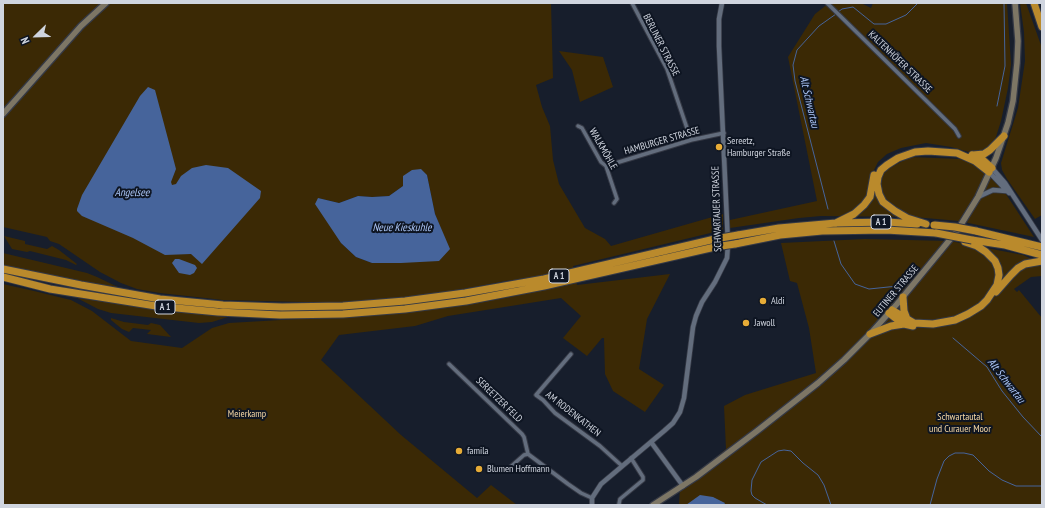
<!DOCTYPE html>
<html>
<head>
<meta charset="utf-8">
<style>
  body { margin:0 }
  #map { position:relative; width:1045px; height:508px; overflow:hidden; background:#171e2c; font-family:"PT Sans Narrow",sans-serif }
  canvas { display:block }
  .frame { position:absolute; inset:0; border:4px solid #d0d5df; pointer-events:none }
  .north { position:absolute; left:16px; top:16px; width:40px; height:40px; -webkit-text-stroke:3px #0e1522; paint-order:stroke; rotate:247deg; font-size:11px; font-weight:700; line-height:16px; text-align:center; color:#d0d5df }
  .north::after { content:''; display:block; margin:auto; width:14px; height:18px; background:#d0d5df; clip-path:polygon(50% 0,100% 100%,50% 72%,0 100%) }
</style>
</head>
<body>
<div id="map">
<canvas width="1045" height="508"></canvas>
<div class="frame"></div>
<div class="north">N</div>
</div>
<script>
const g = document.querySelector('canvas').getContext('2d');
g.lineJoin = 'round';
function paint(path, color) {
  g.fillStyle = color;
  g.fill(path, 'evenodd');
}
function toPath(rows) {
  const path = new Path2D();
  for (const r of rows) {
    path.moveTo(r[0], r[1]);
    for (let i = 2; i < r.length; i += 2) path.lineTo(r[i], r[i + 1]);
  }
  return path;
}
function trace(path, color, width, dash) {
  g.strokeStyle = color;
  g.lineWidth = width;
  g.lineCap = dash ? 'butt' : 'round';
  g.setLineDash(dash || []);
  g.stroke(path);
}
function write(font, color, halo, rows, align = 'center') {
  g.font = font + ' "PT Sans Narrow",sans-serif';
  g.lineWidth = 4;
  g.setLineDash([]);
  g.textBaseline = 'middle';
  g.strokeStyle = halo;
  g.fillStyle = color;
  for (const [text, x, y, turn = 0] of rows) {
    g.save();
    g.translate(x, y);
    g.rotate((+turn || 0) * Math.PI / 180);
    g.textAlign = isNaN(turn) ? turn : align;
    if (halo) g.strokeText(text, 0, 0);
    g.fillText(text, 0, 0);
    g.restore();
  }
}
const green = toPath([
  [3,3,551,3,553,78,536,85,542,107,550,126,553,160,559,184,585,228,605,239,611,246,723,214,723,230,573,266,577,285,670,274,647,319,639,369,664,385,645,412,613,391,605,374,604,338,602,338,587,356,563,338,581,316,561,298,448,316,415,326,339,335,321,360,401,435,477,498,491,485,517,505,3,505,3,284,34,291,71,300,92,311,131,341,182,348,212,328,229,323,401,313,465,305,515,296,511,280,464,289,404,298,344,303,223,300,160,293,137,289,121,283,100,272,59,244,50,241,47,237,3,227],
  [427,175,435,214,449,249,372,263,356,257,341,243,318,198,339,203,358,196,372,197,389,196,403,186],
  [829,3,861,3,871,8,873,3,1007,3,1011,64,1008,88,1001,121,995,140,990,148,976,154,951,147,926,143,901,148,887,154,878,162,872,174,868,190,880,187,881,179,884,171,910,157,961,159,976,164,1002,188,1034,237,959,221,914,217,821,216,799,218,730,228,730,220,817,201,788,57,815,14],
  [1020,3,1026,3,1042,48,1042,215,1035,219,1007,179,1002,170,1001,163,1018,108,1025,61,1024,32],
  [559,51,603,57,613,87,580,102,572,70],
  [4,236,25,241,25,244,47,249,52,246,59,250,77,264,76,265,66,260,30,251,27,252,12,249],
  [865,239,950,241,1023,255,1042,264,1042,276,1031,277,1014,289,1017,292,1019,290,1042,318,1042,505,725,505,725,503,679,505,680,487,726,449,724,406,745,395,816,373,809,328,797,283,790,281,781,243],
  [3,253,87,273,97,277,122,289,52,276,3,265],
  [77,298,228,317,212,322,199,323,111,313,98,309],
  [111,318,124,322,148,325,151,323,160,325,171,337,147,334,151,330,133,328,129,332,122,329,111,320]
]);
const water = toPath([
  [148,87,155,90,176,169,171,182,172,185,176,184,181,176,192,168,206,165,228,168,261,191,260,198,202,264,191,254,165,255,133,238,82,216,77,211,77,209,82,195,140,96],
  [421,169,427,175,435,214,450,249,439,261,401,263,372,263,356,257,341,243,315,204,318,198,339,203,358,196,372,197,389,196,403,186,403,176,412,170],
  [175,259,179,259,195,265,197,268,194,273,190,275,179,273,172,263],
  [700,495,713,497,725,503,724,505,686,505]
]);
const stream = toPath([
  [838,12,842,9,853,7,874,24,886,24,906,15,918,3],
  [997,106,1005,66,1004,3],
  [828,209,795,81,793,65,797,50,819,26,836,14],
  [834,241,841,264,855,284,869,289,898,286],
  [953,338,987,367,1002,391,1023,417,1042,437],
  [767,505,755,498,752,495,751,491,752,480,761,462,778,451,784,450,791,451,803,463,818,475,824,485,831,505],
  [930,505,937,479,944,461,949,456,955,453,964,453,973,455,989,471,1002,480,1016,486,1042,486]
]);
const minor = toPath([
  [632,3,667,69,691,140],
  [827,3,955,129,959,136],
  [578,126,582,128,601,162,606,166,617,199,614,203],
  [606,166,691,140,724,133],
  [571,354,536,395,543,400,555,413,600,446,622,466],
  [449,364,522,434,524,437,528,454,568,484,581,493,592,498],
  [507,470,524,455,528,454],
  [619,504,620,499,643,480,643,477,631,458]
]);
const tertiary = toPath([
  [992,168,1005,183,1042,240],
  [989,172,1009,193],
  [978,197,993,190,1006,191],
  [651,442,683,486],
  [592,505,592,498,601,484,664,431,673,423,680,412,684,398,693,327,696,316,702,302,715,282,727,258,728,244,719,46,719,19,722,3]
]);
const secondary = toPath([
  [3,114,81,26,106,3],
  [653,505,696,477,757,431,818,383,844,360,870,334,897,304,957,231,978,197,996,158,1008,123,1013,101,1017,63,1018,41,1015,3]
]);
const motorway = toPath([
  [1034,3,1042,27],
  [972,155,983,160,992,168],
  [973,155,984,154,990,150,1004,136],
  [836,223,854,214,864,205,870,197,874,175],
  [926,224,907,218,895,211,883,202,879,194,877,184,878,177,881,170,887,165,898,158,915,152,928,151,957,153,975,161,989,172],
  [976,231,1042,247],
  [738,235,779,228,836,223,887,222,917,224],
  [972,240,1005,245,1042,255],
  [735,244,780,235,822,231,886,230,936,233],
  [3,269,81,285,160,299,223,305,282,307,343,306,405,301,465,293,544,279,715,239],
  [3,277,50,289,156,306,218,312,280,315,343,314,405,309,466,301,544,286,715,247],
  [996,292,1011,275,1018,268,1025,264,1042,261],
  [903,297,904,311,907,319],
  [892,310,914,323,933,324,955,320,968,314,981,306,987,300,997,285,999,275,998,268,995,261,986,252,977,246,965,242],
  [889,313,899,321,904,324,913,326],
  [870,334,891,326,904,324]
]);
const motorwayBridge = toPath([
  [934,225,955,227,976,231],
  [936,233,972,240],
  [715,239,738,235],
  [715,247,735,244]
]);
const markers = [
  [719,147,4,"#e7ac37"],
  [763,301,4,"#e7ac37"],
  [746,323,4,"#e7ac37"],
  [459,451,4,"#e7ac37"],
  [479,469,4,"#e7ac37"]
];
const shields = [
  [881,222,20],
  [559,276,20],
  [165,307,20]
];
const shieldNames = [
  ["A 1",881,222],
  ["A 1",559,276],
  ["A 1",165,307]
];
const streetNames = [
  ["BERLINER STRASSE",661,45,63],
  ["KALTENHÖFER STRASSE",900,62,44],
  ["HAMBURGER STRASSE",662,141,-16],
  ["WALKMÖHLE",603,149,60],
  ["SCHWARTAUER STRASSE",717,209,-92],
  ["EUTINER STRASSE",896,291,-50],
  ["SEREETZER FELD",499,400,44],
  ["AM RODENKATHEN",573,414,38]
];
const poiNames = [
  ["Sereetz,",727,141],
  ["Hamburger Straße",727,153],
  ["Aldi",771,301],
  ["Jawoll",754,323],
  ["famila",467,451],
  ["Blumen Hoffmann",487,469]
];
const parkNames = [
  ["Meierkamp",247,414],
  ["Schwartautal",960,417],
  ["und Curauer Moor",960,429]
];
const waterNames = [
  ["Alt Schwartau",809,102,77],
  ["Angelsee",132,193],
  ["Neue Kieskuhle",402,228],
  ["Alt Schwartau",1006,381,52]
];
paint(green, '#3b2905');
paint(water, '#46649b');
trace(stream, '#46649b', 1);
trace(minor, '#353945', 5.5);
trace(tertiary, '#353945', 6);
trace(secondary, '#353945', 8);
trace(motorway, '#353945', 9);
trace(minor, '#636d7d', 3.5);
trace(tertiary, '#636d7d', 4.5);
trace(secondary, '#7d7665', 5.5);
trace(motorway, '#ba8a2c', 7);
trace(motorwayBridge, '#353945', 9, []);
trace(motorwayBridge, '#ba8a2c', 7);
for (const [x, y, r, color] of markers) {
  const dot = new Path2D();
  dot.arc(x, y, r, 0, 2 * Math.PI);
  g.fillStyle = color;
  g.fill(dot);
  trace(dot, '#0e1522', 1.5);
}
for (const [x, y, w] of shields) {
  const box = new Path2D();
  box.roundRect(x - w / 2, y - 7, w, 14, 3);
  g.fillStyle = '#0e1522';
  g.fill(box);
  trace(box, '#d0d5df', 1);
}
write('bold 9px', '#d0d5df', null, shieldNames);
write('10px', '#d0d5df', '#0e1522', streetNames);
write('10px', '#d0d5df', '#0e1522', poiNames, 'left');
write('10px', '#f9daa6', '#0e1522', parkNames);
write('italic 11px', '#abc5f6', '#0e1522', waterNames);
</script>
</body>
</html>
